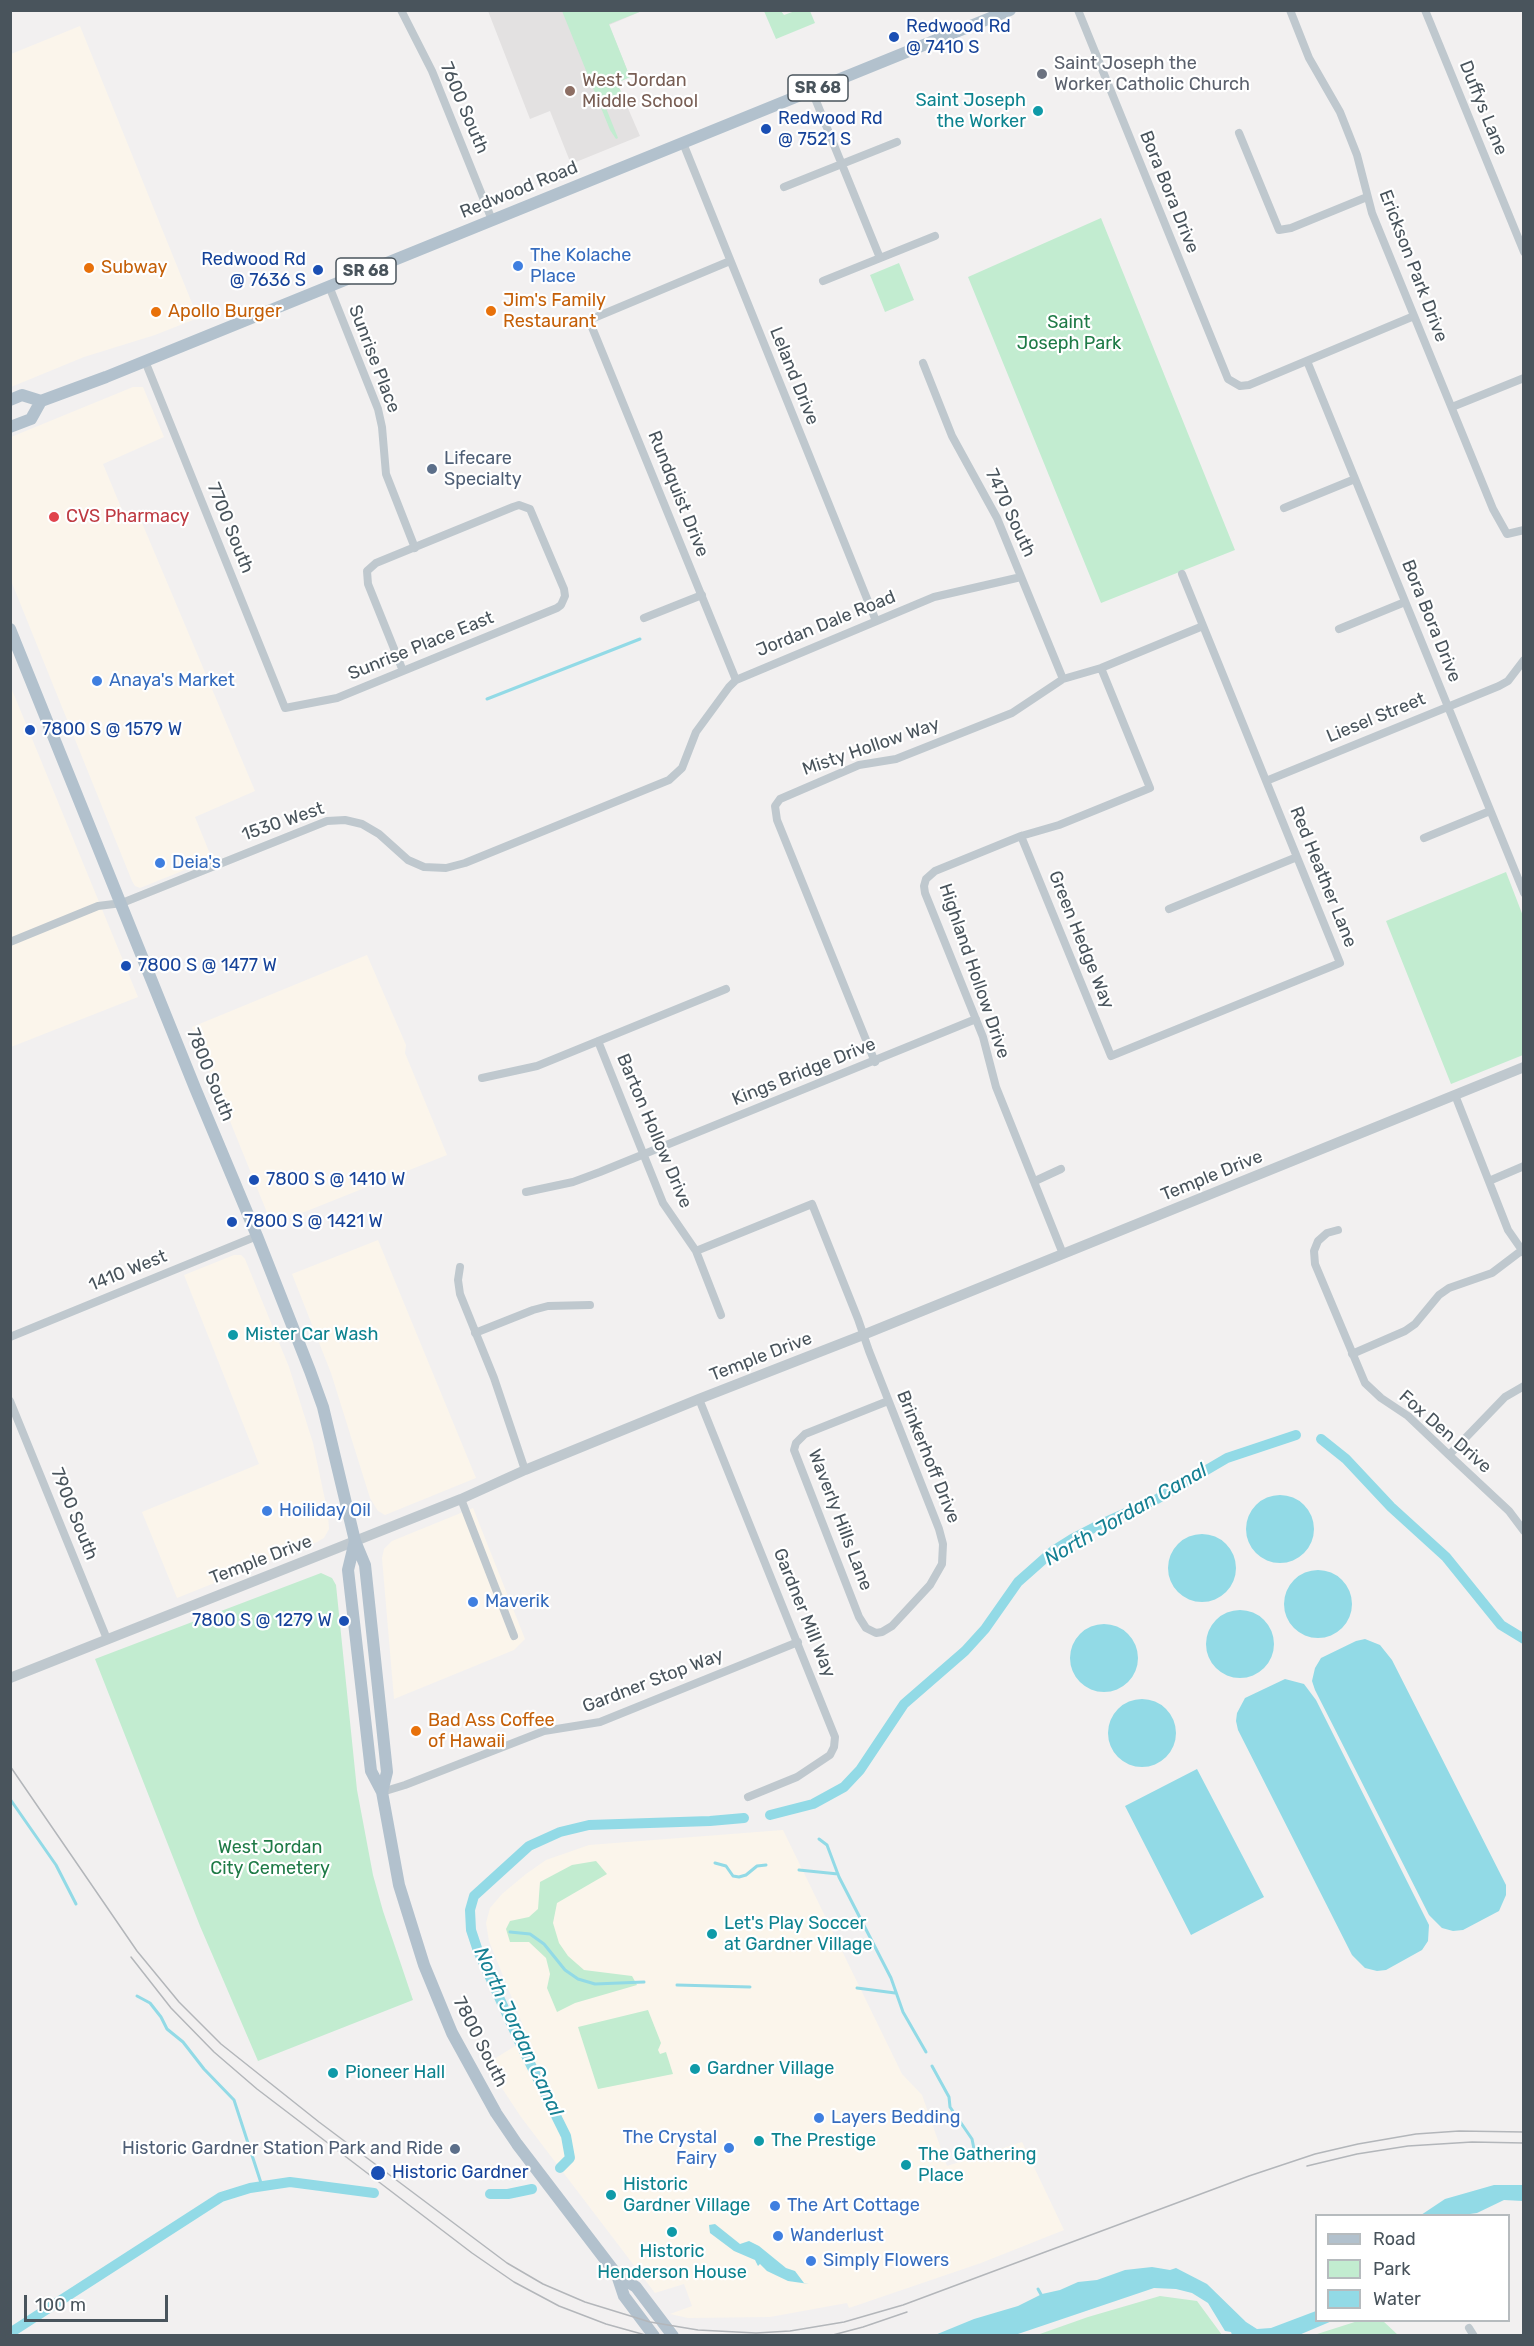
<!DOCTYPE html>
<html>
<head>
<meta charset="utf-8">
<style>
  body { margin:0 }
  #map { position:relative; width:1534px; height:2346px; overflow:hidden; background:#f2f0f0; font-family:Rubik,sans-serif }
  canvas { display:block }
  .frame { position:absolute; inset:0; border:12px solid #49545c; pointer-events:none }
  .legend { position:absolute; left:1315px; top:2214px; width:195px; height:108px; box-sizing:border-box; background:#fff; border:2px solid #b6bbbe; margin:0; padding:8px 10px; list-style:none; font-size:18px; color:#49545c }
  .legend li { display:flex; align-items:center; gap:12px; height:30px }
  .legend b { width:30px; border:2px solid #b6bbbe }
  .scale { position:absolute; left:24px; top:2295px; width:144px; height:27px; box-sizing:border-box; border:3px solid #49545c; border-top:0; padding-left:8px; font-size:18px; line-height:21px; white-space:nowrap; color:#49545c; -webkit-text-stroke:4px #fff; paint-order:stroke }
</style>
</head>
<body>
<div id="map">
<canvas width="1534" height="2346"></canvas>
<div class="frame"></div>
<ul class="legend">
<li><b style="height:8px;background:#b2c1cd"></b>Road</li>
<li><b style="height:16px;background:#c2ecd0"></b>Park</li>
<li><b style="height:16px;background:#92dae6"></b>Water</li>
</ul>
<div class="scale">100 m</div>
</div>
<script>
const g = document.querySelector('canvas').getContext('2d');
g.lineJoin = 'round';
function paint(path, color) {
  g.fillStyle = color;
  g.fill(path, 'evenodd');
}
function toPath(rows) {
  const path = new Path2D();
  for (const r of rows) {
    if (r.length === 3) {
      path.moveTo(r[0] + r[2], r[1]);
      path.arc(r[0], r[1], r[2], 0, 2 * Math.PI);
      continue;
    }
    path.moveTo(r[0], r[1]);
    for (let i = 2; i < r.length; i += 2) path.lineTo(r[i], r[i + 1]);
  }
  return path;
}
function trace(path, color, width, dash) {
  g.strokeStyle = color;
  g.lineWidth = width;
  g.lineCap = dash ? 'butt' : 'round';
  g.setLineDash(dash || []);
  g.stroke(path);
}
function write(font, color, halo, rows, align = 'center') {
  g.font = font + ' Rubik,sans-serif';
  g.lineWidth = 4.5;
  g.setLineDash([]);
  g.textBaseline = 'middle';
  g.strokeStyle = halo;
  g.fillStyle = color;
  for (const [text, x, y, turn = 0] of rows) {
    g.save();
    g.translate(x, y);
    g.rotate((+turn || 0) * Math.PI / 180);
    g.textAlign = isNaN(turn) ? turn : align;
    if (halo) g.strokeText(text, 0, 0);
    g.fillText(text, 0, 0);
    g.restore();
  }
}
const commercial = toPath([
  [80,26,198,318,155,335,84,357,11,387,11,54],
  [133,387,143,387,164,437,103,464,125,517,137,511,255,791,195,817,212,859,140,888,135,886,132,881,10,578,11,437],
  [10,685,138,997,11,1047,10,1047],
  [367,955,406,1045,405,1053,447,1155,272,1225,192,1027],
  [378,1240,476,1478,385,1515,378,1511,370,1498,331,1373,292,1274],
  [234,1255,241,1255,245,1259,289,1367,313,1443,328,1514,329,1529,324,1538,317,1542,177,1598,142,1512,259,1464,184,1275],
  [473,1508,525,1639,514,1650,394,1699,382,1558,384,1549,392,1541],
  [783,1830,902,2074,922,2095,947,2166,1022,2142,1064,2230,981,2263,849,2308,847,2303,770,2317,688,2318,670,2314,692,2306,684,2284,655,2293,521,2117,486,2064,528,2038,489,1941,486,1923,490,1908,502,1894,526,1874,546,1860,589,1845]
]);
const education = toPath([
  [488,11,642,11,609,25,630,77,617,83,640,136,571,164,550,111,530,119]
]);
const green = toPath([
  [562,11,642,11,609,24,630,77,617,83,625,100,606,108,618,138,616,139,610,130],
  [764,11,781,11,784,15,795,11,810,11,815,23,776,39],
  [1101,218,1235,550,1101,603,968,277],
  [899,263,914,300,885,312,870,275],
  [1506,872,1523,916,1523,1055,1451,1084,1386,921],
  [321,1573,332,1578,336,1585,357,1790,373,1875,383,1911,413,2000,258,2061,200,1926,95,1659],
  [596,1861,607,1874,557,1903,553,1923,559,1943,568,1956,584,1970,632,1976,637,1985,575,2003,557,2012,547,1988,550,1974,546,1958,529,1942,510,1942,506,1929,510,1921,529,1917,538,1909,540,1882,572,1865],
  [648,2010,661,2043,658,2050,660,2054,666,2052,673,2074,598,2089,578,2027],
  [1160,2296,1197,2301,1222,2335,1037,2335,1088,2317],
  [1361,2320,1383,2321,1398,2335,1314,2335]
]);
const water = toPath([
  [1280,1529,34],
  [1202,1568,34],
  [1318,1604,34],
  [1240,1644,34],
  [1104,1658,34],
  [1365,1639,1380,1645,1392,1660,1506,1885,1506,1895,1499,1911,1463,1930,1453,1931,1442,1928,1429,1915,1315,1690,1312,1681,1315,1668,1321,1658,1356,1641],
  [1285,1679,1304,1684,1316,1700,1429,1925,1428,1941,1422,1950,1386,1970,1377,1971,1365,1968,1352,1955,1238,1730,1236,1721,1237,1713,1245,1698],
  [1142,1733,34],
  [1197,1769,1264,1897,1191,1935,1125,1806],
  [1494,2185,1523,2185,1523,2201,1504,2200,1477,2213,1463,2215,1421,2215,1445,2199],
  [715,2224,740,2244,749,2241,759,2246,786,2268,795,2271,804,2283,809,2284,788,2281,767,2271,760,2264,758,2266,755,2260,734,2251,710,2233,709,2225],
  [1152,2267,1170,2270,1176,2268,1207,2284,1246,2322,1257,2329,1271,2328,1316,2311,1316,2320,1332,2321,1299,2335,1232,2335,1231,2332,1225,2331,1208,2303,1192,2293,1176,2289,1154,2288,1015,2335,935,2335,974,2319,1018,2306,1042,2294,1060,2290,1078,2282,1097,2280,1125,2270]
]);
const stream = toPath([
  [487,699,640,639],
  [10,1799,56,1865,76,1904],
  [819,1839,827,1845,839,1877,891,1978,903,2012,926,2052],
  [715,1863,726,1866,733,1876,739,1877,746,1875,757,1866,766,1865],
  [799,1870,838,1874],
  [510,1932,530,1934,544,1944,565,1970,578,1979,595,1984,644,1982],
  [677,1985,750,1987],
  [857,1988,895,1993],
  [137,1996,150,2003,161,2017,167,2029,183,2042,204,2069,234,2100,262,2186],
  [932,2066,949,2097,950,2107,972,2139,975,2154],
  [1038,2289,1043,2298]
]);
const canal = toPath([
  [1321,1439,1346,1459,1391,1507,1446,1557,1501,1625,1524,1639],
  [770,1815,813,1804,844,1787,860,1770,904,1704,965,1651,985,1629,1018,1582,1053,1551,1072,1539,1101,1524,1157,1499,1227,1458,1296,1435],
  [560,2168,570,2158,566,2136,519,2041,478,1951,471,1930,470,1910,474,1896,529,1846,560,1832,589,1825,710,1821,744,1818],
  [490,2194,508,2194,532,2189],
  [10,2333,221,2197,250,2188,290,2182,374,2193]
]);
const minor = toPath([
  [401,10,432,71,492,220],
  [1078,10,1228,379,1240,386,1249,385,1414,316],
  [1290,10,1309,58,1340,112,1357,155,1372,213,1493,509,1507,534,1524,530],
  [1425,10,1524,252],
  [812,91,880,258],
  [1239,133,1279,230,1291,228,1367,197],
  [683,143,876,621],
  [784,187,897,142],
  [730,261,589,320,736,680],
  [823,281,935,236],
  [329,286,378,409,382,427,386,474,415,548],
  [145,361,285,708,337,698,557,608,561,605,565,596,564,589,530,509,519,505,513,507,376,563,367,571,368,584,403,671],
  [1307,361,1524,893],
  [923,363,952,436,997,518,1063,679],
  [1452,407,1524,378],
  [1284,508,1355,479],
  [644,618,702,595],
  [1339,629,1405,602],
  [1266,781,1499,686,1508,681,1524,660],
  [1021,836,1111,1056,1340,963,1182,574],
  [1424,838,1490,811],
  [1169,909,1297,857],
  [10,942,98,906,122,903,327,821,345,820,362,824,379,834,408,860,424,867,446,868,465,863,669,780,682,768,696,732,729,687,736,680,934,597,1021,577],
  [598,1041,663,1203,696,1251,721,1315],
  [875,1062,777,820,775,806,780,799,859,765,896,759,1012,713,1063,679,1101,668,1203,626],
  [482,1078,537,1066,726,989],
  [1455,1095,1508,1230,1524,1253],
  [1035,1181,1061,1169],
  [1489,1181,1524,1166],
  [526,1192,573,1182,600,1172,976,1019],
  [1338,1230,1327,1233,1318,1241,1314,1251,1315,1264,1365,1383,1381,1398,1408,1416,1449,1455,1509,1511,1524,1531],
  [696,1251,812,1204,858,1319,869,1351,939,1529,943,1544,942,1564,930,1585,892,1626,882,1632,876,1633,866,1628,859,1617,794,1450,796,1443,805,1434,888,1401],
  [1063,1254,996,1087,983,1037,925,893,924,886,926,879,935,871,1021,836,1059,825,1150,788,1101,668],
  [460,1267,458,1280,460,1294,494,1378,525,1470],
  [475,1333,533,1310,548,1306,590,1305],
  [10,1337,257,1236],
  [1352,1354,1405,1331,1415,1324,1439,1295,1449,1288,1492,1273,1521,1251],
  [699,1399,835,1737,834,1747,830,1755,797,1777,748,1797],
  [10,1401,107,1639],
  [1449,1455,1505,1397,1524,1386],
  [461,1499,514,1636],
  [382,1792,405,1785,544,1731,600,1722,798,1642],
  [1469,2328,1474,2336]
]);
const tertiary = toPath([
  [10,1678,461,1499,525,1470,699,1399,863,1335,1524,1067]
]);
const primary = toPath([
  [10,400,22,395,41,401,106,377,1010,10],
  [10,427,31,419,41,401],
  [10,629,195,1088,257,1236,310,1371,323,1407,355,1541,365,1565,387,1772,382,1792],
  [355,1541,348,1570,371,1771,382,1792,399,1885,424,1965,452,2033,496,2113,517,2144,617,2275,624,2296,654,2336],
  [617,2275,636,2287,673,2336]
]);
const tram = toPath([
  [10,1766,137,1951,179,2002,221,2044,319,2122,507,2263,543,2284,585,2302,650,2322,698,2330,756,2333,790,2331,844,2322,903,2305,1249,2176,1315,2154,1358,2144,1416,2134,1459,2131,1524,2132],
  [131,1957,171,2008,214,2052,257,2089,472,2253,514,2282,559,2306,606,2324,649,2336],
  [1307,2166,1357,2154,1408,2146,1472,2142,1524,2143],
  [829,2336,863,2327,907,2312]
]);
const markers = [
  [894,37,6,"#1a4fb4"],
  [1042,74,6,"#6b7280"],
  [570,91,6,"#8d6e63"],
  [1038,111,6,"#0f9aa8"],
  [766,129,6,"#1a4fb4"],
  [518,266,6,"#3f7fe0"],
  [89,268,6,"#e8710a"],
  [318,270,6,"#1a4fb4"],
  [491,311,6,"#e8710a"],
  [156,312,6,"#e8710a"],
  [432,469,6,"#5c6f8a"],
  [54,517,6,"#e0444e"],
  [97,681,6,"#3f7fe0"],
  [30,730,6,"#1a4fb4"],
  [160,863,6,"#3f7fe0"],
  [126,966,6,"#1a4fb4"],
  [254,1180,6,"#1a4fb4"],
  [232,1222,6,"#1a4fb4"],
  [233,1335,6,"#0f9aa8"],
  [267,1511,6,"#3f7fe0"],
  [473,1602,6,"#3f7fe0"],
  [344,1621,6,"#1a4fb4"],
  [416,1731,6,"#e8710a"],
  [712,1934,6,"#0f9aa8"],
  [695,2069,6,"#0f9aa8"],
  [333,2073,6,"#0f9aa8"],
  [819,2118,6,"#3f7fe0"],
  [759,2141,6,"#0f9aa8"],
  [729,2148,6,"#3f7fe0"],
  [455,2149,6,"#5c6f8a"],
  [906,2165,6,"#0f9aa8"],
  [378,2173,8,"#1a4fb4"],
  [611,2195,6,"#0f9aa8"],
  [775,2206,6,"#3f7fe0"],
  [672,2232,6,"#0f9aa8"],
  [778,2236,6,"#3f7fe0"],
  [811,2261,6,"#3f7fe0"]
];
const shields = [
  [818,88,60],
  [366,271,60]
];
const shieldNames = [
  ["SR 68",818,88],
  ["SR 68",366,271]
];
const transitNames = [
  ["Redwood Rd",906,27],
  ["@ 7410 S",906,48],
  ["Redwood Rd",778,119],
  ["@ 7521 S",778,140],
  ["Redwood Rd",306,260,"right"],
  ["@ 7636 S",306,281,"right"],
  ["7800 S @ 1579 W",42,730],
  ["7800 S @ 1477 W",138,966],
  ["7800 S @ 1410 W",266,1180],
  ["7800 S @ 1421 W",244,1222],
  ["7800 S @ 1279 W",332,1621,"right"],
  ["Historic Gardner",392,2173]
];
const worshipNames = [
  ["Saint Joseph the",1054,64],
  ["Worker Catholic Church",1054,85]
];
const educationNames = [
  ["West Jordan",582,81],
  ["Middle School",582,102]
];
const cultureNames = [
  ["Saint Joseph",1026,101,"right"],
  ["the Worker",1026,122,"right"],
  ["Mister Car Wash",245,1335],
  ["Let's Play Soccer",724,1924],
  ["at Gardner Village",724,1945],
  ["Gardner Village",707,2069],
  ["Pioneer Hall",345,2073],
  ["The Prestige",771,2141],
  ["The Gathering",918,2155],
  ["Place",918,2176],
  ["Historic",623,2185],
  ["Gardner Village",623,2206],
  ["Historic",672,2252,"center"],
  ["Henderson House",672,2273,"center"]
];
const streetNames = [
  ["7600 South",464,108,67],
  ["Duffys Lane",1483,108,68],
  ["Redwood Road",519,190,-22],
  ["Bora Bora Drive",1169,192,68],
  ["Erickson Park Drive",1413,266,69],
  ["Sunrise Place",374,359,69],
  ["Leland Drive",794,376,68],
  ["Rundquist Drive",678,494,68],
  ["7470 South",1010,513,65],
  ["7700 South",230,528,68],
  ["Bora Bora Drive",1431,621,68],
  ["Jordan Dale Road",826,624,-22],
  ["Sunrise Place East",421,646,-22],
  ["Liesel Street",1376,718,-22],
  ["Misty Hollow Way",871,747,-19],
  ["1530 West",283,822,-19],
  ["Red Heather Lane",1323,877,68],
  ["Green Hedge Way",1081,940,68],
  ["Highland Hollow Drive",974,971,71],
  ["Kings Bridge Drive",804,1072,-22],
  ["7800 South",210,1075,68],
  ["Barton Hollow Drive",654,1131,67],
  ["Temple Drive",1212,1176,-22],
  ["1410 West",128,1271,-22],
  ["Temple Drive",761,1357,-21],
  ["Fox Den Drive",1445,1432,41],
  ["Brinkerhoff Drive",928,1457,68],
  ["7900 South",74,1514,68],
  ["Waverly Hills Lane",840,1520,69],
  ["Temple Drive",261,1560,-21],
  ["Gardner Mill Way",804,1613,68],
  ["Gardner Stop Way",653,1681,-21],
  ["7800 South",480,2042,63]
];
const shopNames = [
  ["The Kolache",530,256],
  ["Place",530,277],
  ["Anaya's Market",109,681],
  ["Deia's",172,863],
  ["Hoiliday Oil",279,1511],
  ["Maverik",485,1602],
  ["Layers Bedding",831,2118],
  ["The Crystal",717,2138,"right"],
  ["Fairy",717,2159,"right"],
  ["The Art Cottage",787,2206],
  ["Wanderlust",790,2236],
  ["Simply Flowers",823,2261]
];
const foodNames = [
  ["Subway",101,268],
  ["Jim's Family",503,301],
  ["Restaurant",503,322],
  ["Apollo Burger",168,312],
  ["Bad Ass Coffee",428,1721],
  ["of Hawaii",428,1742]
];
const parkNames = [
  ["Saint",1069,323],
  ["Joseph Park",1069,344],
  ["West Jordan",270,1848],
  ["City Cemetery",270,1869]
];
const serviceNames = [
  ["Lifecare",444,459],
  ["Specialty",444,480],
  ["Historic Gardner Station Park and Ride",443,2149,"right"]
];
const healthNames = [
  ["CVS Pharmacy",66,517]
];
const waterNames = [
  ["North Jordan Canal",1126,1515,-30],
  ["North Jordan Canal",518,2032,65]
];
paint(commercial, '#fbf5eb');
paint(education, '#e3e1e1');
paint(green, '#c2ecd0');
paint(water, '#92dae6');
trace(stream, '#92dae6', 3);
trace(canal, '#92dae6', 10);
trace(minor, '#bfc8ce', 8);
trace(tertiary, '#bfc8ce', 10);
trace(primary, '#b2c1cd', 12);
trace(tram, '#b3b6ba', 1.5);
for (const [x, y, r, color] of markers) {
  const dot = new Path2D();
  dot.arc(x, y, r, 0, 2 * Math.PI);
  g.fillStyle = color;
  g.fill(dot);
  trace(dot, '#fff', 2);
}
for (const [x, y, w] of shields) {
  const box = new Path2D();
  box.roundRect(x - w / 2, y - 13, w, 26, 4.5);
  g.fillStyle = '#fff';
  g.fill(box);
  trace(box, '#49545c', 1.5);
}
write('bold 16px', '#49545c', null, shieldNames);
write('18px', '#164399', '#fff', transitNames, 'left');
write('18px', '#5b616d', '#fff', worshipNames, 'left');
write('18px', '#785e54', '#fff', educationNames, 'left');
write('18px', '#0d838f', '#fff', cultureNames, 'left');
write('18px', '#49545c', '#fff', streetNames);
write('18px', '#366cbe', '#fff', shopNames, 'left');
write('18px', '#c56008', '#fff', foodNames, 'left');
write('18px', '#1e7a46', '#fff', parkNames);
write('18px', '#4e5e75', '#fff', serviceNames, 'left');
write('18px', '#be3a42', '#fff', healthNames, 'left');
write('italic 20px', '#168194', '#fff', waterNames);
</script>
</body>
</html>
